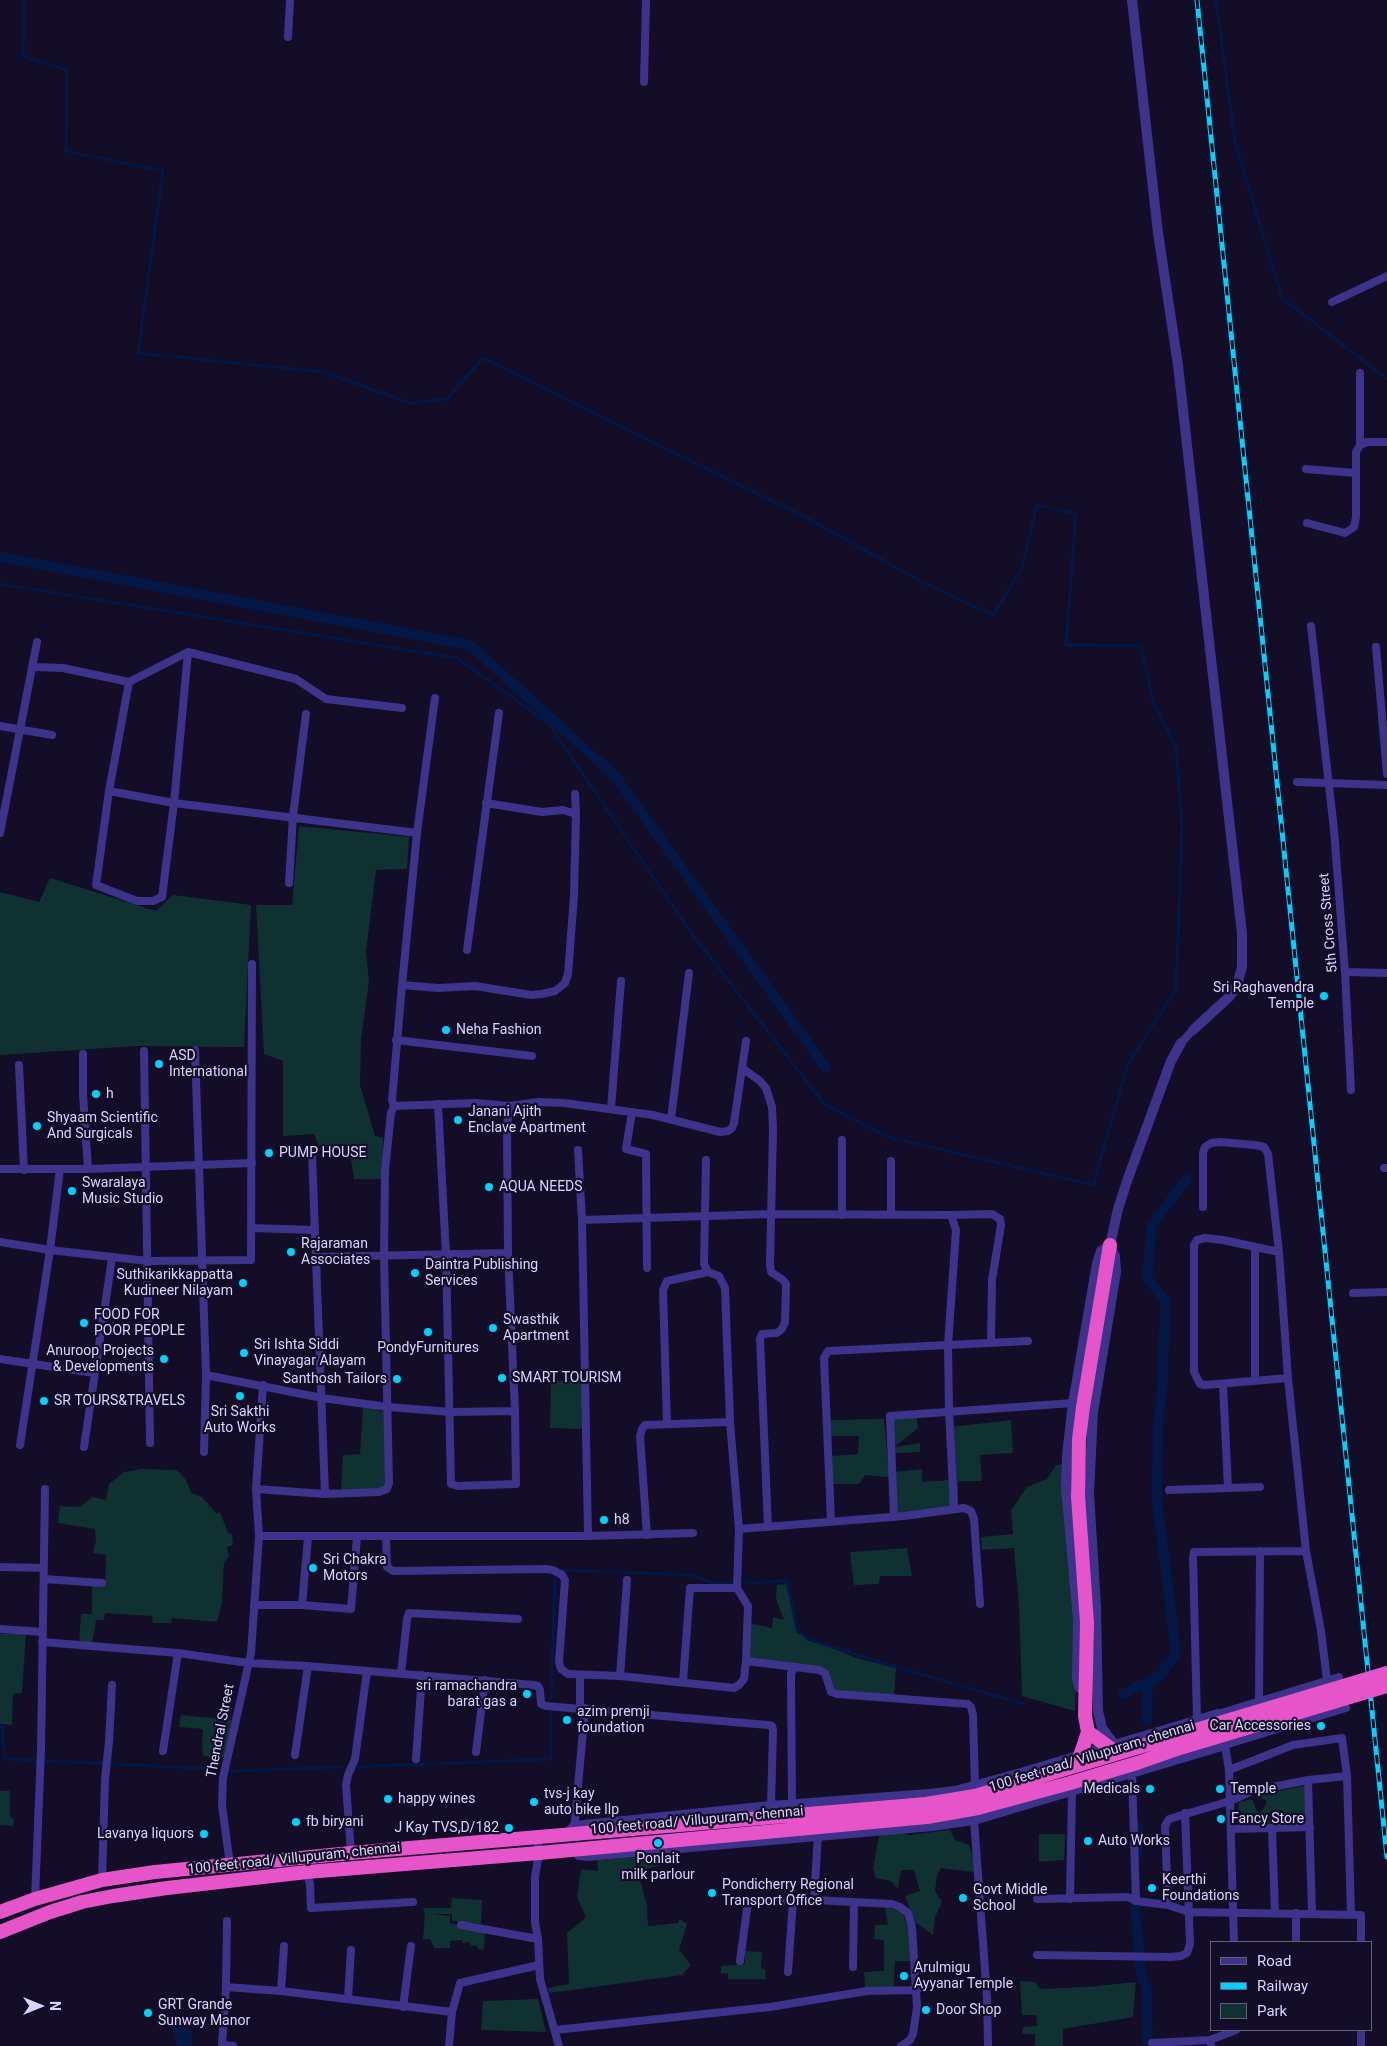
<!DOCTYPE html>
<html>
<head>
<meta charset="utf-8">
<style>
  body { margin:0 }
  #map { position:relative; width:1387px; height:2046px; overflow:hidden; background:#130d27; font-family:Roboto,sans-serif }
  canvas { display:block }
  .legend { position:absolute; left:1210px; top:1941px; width:162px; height:90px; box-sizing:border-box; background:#130d27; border:1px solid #635c7d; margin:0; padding:6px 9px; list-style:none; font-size:15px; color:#dbd3ff }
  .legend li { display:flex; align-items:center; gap:10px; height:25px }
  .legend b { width:25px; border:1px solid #635c7d }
  .north { position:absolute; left:15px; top:1981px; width:50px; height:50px; -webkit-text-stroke:4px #130d27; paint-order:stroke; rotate:90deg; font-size:14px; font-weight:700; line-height:20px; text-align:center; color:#dbd3ff }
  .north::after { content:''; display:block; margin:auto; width:18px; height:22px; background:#dbd3ff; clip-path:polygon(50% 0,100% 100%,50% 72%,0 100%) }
</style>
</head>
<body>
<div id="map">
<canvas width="1387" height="2046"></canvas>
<ul class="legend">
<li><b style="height:6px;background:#3d338b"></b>Road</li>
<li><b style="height:6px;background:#00d2fe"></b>Railway</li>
<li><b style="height:14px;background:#0f3132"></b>Park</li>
</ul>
<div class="north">N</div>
</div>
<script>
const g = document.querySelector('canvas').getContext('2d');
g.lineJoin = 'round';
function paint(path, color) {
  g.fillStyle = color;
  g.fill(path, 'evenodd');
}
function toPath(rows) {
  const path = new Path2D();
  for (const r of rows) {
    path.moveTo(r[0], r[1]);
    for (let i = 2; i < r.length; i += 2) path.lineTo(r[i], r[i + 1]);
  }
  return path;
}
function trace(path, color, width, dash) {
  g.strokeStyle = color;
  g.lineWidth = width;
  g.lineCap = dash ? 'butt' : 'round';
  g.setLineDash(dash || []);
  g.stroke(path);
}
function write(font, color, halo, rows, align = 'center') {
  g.font = font + ' Roboto,sans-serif';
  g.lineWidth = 4.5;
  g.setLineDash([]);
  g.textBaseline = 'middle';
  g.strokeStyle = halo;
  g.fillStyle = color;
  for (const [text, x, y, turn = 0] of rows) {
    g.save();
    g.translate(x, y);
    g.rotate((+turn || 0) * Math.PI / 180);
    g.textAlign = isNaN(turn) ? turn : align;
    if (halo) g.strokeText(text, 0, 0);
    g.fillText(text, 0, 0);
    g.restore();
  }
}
const green = toPath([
  [299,826,409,837,407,869,376,870,366,952,369,981,361,1039,360,1085,375,1136,383,1138,382,1179,354,1179,349,1148,320,1148,314,1134,283,1136,283,1061,264,1054,256,905,292,905],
  [50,878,156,911,173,895,251,905,244,1047,136,1046,0,1055,0,892,39,902],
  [551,1381,583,1381,585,1429,550,1428],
  [363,1407,385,1412,387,1483,384,1487,379,1490,341,1491,343,1455,360,1454],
  [916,1414,918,1428,894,1447,920,1443,920,1452,895,1453,895,1472,922,1469,922,1482,950,1480,953,1509,894,1515,890,1416],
  [884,1419,889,1477,865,1475,859,1484,832,1484,831,1456,858,1454,859,1436,828,1436,828,1420],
  [1011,1420,1013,1453,980,1455,982,1481,958,1481,958,1505,954,1506,950,1427],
  [1064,1464,1078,1619,1075,1711,1022,1696,1019,1606,1014,1548,982,1550,981,1537,1013,1534,1011,1510,1027,1487,1047,1479,1056,1465],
  [142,1469,177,1470,186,1480,191,1493,202,1497,217,1514,220,1512,228,1533,232,1534,233,1545,227,1547,229,1557,224,1562,222,1603,217,1622,172,1618,171,1623,153,1623,152,1616,105,1613,104,1620,96,1620,92,1644,79,1643,81,1614,92,1614,92,1585,105,1584,106,1555,93,1553,96,1540,95,1529,58,1523,60,1506,80,1507,92,1497,106,1500,109,1484,124,1472],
  [907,1548,912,1576,880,1576,879,1584,854,1585,850,1552],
  [788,1584,797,1633,856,1658,896,1668,894,1696,837,1694,824,1673,761,1663,749,1657,748,1623,772,1628,773,1617,784,1620,776,1599,777,1585],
  [0,1634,26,1634,22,1693,13,1694,12,1725,0,1724],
  [181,1715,232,1720,224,1758,203,1756,202,1743,203,1729,179,1727],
  [1304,1786,1307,1824,1240,1823,1237,1819,1239,1802,1252,1799,1258,1814,1264,1808,1267,1801,1261,1798,1261,1794],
  [0,1791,10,1791,10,1816,14,1820,13,1826,0,1825],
  [950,1830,955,1840,969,1845,973,1858,974,1872,941,1868,937,1875,935,1891,942,1902,935,1917,933,1935,915,1922,905,1896,920,1891,914,1870,901,1870,898,1889,891,1881,876,1878,873,1869,879,1836,901,1832,909,1835],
  [1039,1834,1065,1834,1064,1860,1039,1862],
  [660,1855,660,1866,633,1872,641,1883,647,1906,648,1926,678,1923,680,1919,687,1924,679,1950,691,1965,682,1975,549,1993,548,1988,569,1984,567,1933,586,1917,577,1897,581,1869,598,1871,597,1860],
  [452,1898,482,1900,481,1924,452,1921,452,1914,432,1914,450,1916,450,1923,485,1931,484,1950,478,1949,477,1946,471,1946,470,1942,463,1943,462,1940,450,1941,450,1948,434,1948,430,1939,423,1939,425,1914,423,1908,451,1908],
  [885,1907,902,1912,909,1930,911,1961,895,1961,894,1987,865,1988,864,1972,884,1971,884,1940,874,1939,875,1925,888,1925],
  [745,1951,762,1952,761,1968,765,1969,766,1979,728,1979,728,1973,721,1974,721,1966,745,1964],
  [1020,1981,1035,1982,1040,1989,1087,1987,1136,1982,1133,2017,1063,2029,1063,2046,1035,2046,1035,2034,1022,2034,1023,2027,1037,2026,1036,2015,1022,2015],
  [538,1999,546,2032,481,2030,483,2001]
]);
const water = toPath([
  [177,2021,183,2021,193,2036,191,2046,179,2046,174,2040,176,2037,173,2032,174,2025]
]);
const stream = toPath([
  [1216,0,1235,142,1282,298,1387,379],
  [0,584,457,658,548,723,692,934,825,1105,888,1137,1093,1185,1128,1064,1176,989,1182,827,1176,747,1153,701,1141,646,1066,645,1076,514,1037,505,1022,568,993,615,922,582,811,520,483,358,447,399,410,403,324,372,138,353,163,171,66,151,67,70,23,56,24,0],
  [559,1570,690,1575,717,1584,731,1583],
  [747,1583,787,1581,797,1629,808,1639,879,1662,1024,1704],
  [551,1697,555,1581],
  [0,1726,2,1726,5,1759,35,1760],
  [44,1761,102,1763],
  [110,1764,215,1769],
  [357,1767,551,1759,551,1710],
  [228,1771,341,1767]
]);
const canal = toPath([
  [0,557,470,645,615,776,826,1068],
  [1123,1694,1160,1676,1176,1653,1157,1501,1158,1426,1163,1379,1165,1301,1147,1277,1152,1224,1187,1179],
  [1147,1720,1148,1682],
  [1137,1854,1138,1827],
  [1136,1893,1135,1911,1141,1973,1147,1990,1148,2046]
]);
const minor = toPath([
  [288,37,290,0],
  [644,82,646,0],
  [1332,302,1387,276],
  [1360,373,1360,445],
  [1306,469,1356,473],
  [1307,523,1345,533,1354,527,1356,517,1356,452,1360,445,1367,442,1387,442],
  [1311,626,1334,830,1345,972,1351,1090],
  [1376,647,1387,774],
  [33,667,63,668,129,682,188,652,296,679,326,699,402,708],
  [129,682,109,791,96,885,137,901,153,901,162,897,174,803,188,652],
  [0,726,52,735],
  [1297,782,1387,785],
  [109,791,174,803,417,833],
  [575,794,576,814,574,896,568,974,565,983,555,991,542,994,531,995,475,986,438,988,402,985,392,1100,394,1106,476,1103,509,1106,539,1102,564,1103,653,1115,720,1132,728,1131,732,1128,734,1123,746,1041],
  [486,803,542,812,563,810,576,814],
  [0,833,37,642],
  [289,883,293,816,306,714],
  [467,950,499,713],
  [1345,972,1387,973],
  [402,985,417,833,435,698],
  [396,1040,532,1056],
  [1181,1043,1193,1030],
  [195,1050,206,1375,204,1452],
  [144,1051,150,1443],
  [83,1054,83,1094,88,1169],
  [19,1065,24,1170],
  [742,1068,760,1081,766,1088,772,1107,773,1129,770,1265,771,1272,783,1280,786,1284,785,1322,782,1329,777,1333,762,1334,760,1339,768,1527],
  [438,1104,446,1255,451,1484,458,1486,516,1484,515,1411,508,1253,507,1127,509,1106],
  [611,1108,621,981],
  [632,1112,626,1149,646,1154,647,1268],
  [671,1119,689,973],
  [842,1140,842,1215],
  [578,1150,582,1220,588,1536],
  [312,1154,325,1494],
  [1384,1168,1387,1168],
  [0,1169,88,1169,252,1163],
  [1203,1207,1203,1153,1205,1147,1211,1143,1220,1142,1255,1145,1264,1147,1268,1154,1279,1252,1288,1378,1306,1551,1321,1631,1327,1680],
  [891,1215,891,1161],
  [951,1215,956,1230,948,1345,949,1411,954,1509],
  [582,1220,771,1214,951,1215,992,1214,1000,1219,1001,1225,992,1280,991,1343],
  [251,1228,314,1230],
  [0,1242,50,1250,148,1261,251,1260,252,964],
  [1255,1247,1255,1381],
  [1279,1252,1223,1240,1205,1238,1197,1240,1194,1245,1194,1372,1200,1384,1205,1385,1288,1378],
  [315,1257,508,1253],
  [1353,1293,1387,1292],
  [0,1359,94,1373],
  [206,1375,322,1398,388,1407,450,1412,515,1411],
  [1223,1384,1228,1488],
  [667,1424,663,1290,667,1281,708,1272],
  [20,1445,50,1250,60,1169],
  [84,1447,112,1258],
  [256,1489,325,1494,379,1492,387,1489,389,1483,384,1256,385,1170,391,1113,394,1106],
  [1169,1490,1260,1487],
  [894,1517,890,1416,1073,1403],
  [831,1521,824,1358,828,1351,1028,1341],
  [739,1529,904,1516,964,1508,971,1511,974,1519,980,1604],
  [647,1535,640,1436,642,1429,645,1425,730,1422],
  [259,1536,588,1536,693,1533],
  [386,1537,387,1567,393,1571,546,1569,553,1570,562,1575,565,1580,559,1662,561,1669,568,1674,620,1676,734,1688,739,1685,744,1679,746,1661,748,1606,737,1588,739,1529,730,1422,725,1288,719,1276,708,1272,704,1264,706,1160],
  [0,1567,44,1568],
  [44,1579,102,1583],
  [254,1605,302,1605,351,1609,357,1537],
  [302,1605,308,1537],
  [0,1629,43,1632],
  [42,1642,178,1653,248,1663,308,1666,534,1685,538,1686,540,1690,541,1704,546,1706,768,1725,772,1726,773,1730,771,1806],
  [746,1661,819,1670,825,1673,831,1692,837,1694,968,1704,971,1707,973,1715,975,1786],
  [401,1674,407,1619,409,1613,518,1619],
  [620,1676,627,1580],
  [683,1682,690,1588,737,1588],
  [1259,1701,1260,1551],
  [580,1708,580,1675],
  [1218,1714,1339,1677],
  [1197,1720,1193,1557,1194,1552,1306,1551],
  [163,1751,178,1653],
  [476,1752,485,1680],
  [295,1755,308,1666],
  [416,1759,422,1675],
  [1229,1770,1293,1745,1342,1738,1347,1776,1351,1914],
  [1132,1773,1136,1901],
  [1308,1780,1312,1913],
  [792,1804,791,1681,791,1673,795,1667],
  [974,1820,987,1997,988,2046],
  [1272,1828,1275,1912],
  [1231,1829,1310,1827],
  [574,1831,585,1708],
  [537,1838,539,1853,535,1877,535,1923,538,1939,540,1979,559,2046],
  [351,1853,346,1785,348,1775,355,1759,367,1671],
  [230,1865,222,1805,223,1778,251,1653,259,1536,256,1489,263,1385],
  [307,1872,310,1884,311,1908,413,1902],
  [102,1880,105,1779,109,1742,112,1685],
  [35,1899,41,1749,45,1489],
  [1037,1899,1128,1897,1136,1901,1168,1905,1189,1912,1361,1915,1361,1942],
  [1070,1899,1072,1792],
  [814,1900,818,1835],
  [1168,1905,1165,1826,1169,1819,1230,1801,1252,1791,1308,1780,1347,1776],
  [461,1925,538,1939],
  [1234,1942,1229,1770,1225,1745,1346,1708],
  [1296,1942,1296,1913],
  [1037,1955,1171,1957,1181,1956,1187,1953,1190,1944,1185,1813],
  [740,1961,747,1909,749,1903,753,1901,814,1900,892,1904,900,1907,908,1913,912,1927,917,2007,913,2034,910,2040,901,2046],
  [853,1967,854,1903],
  [788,1972,793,1900],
  [226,1987,281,1991,452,2012],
  [281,1991,284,1946],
  [348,1999,351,1950],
  [403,2007,411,1946],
  [555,2030,770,2007,867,1991,917,1990],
  [1361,2030,1361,2046],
  [1152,2043,1210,2040],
  [222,2045,233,2046],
  [222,2046,226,1987,227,1921],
  [449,2046,452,2012,460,1983,539,1965],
  [1211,2046,1210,2040,1236,2030]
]);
const tertiary = toPath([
  [1132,0,1158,233,1178,365,1242,934,1242,967,1237,985,1230,996,1193,1030],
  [1086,1692,1080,1688,1077,1679,1078,1619,1066,1487,1067,1455,1073,1403,1097,1263,1101,1251,1110,1245],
  [1114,1744,1102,1728,1098,1711,1096,1607,1089,1493,1093,1412,1116,1272,1115,1256,1110,1245,1118,1209,1127,1181,1171,1061,1181,1043],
  [567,1835,574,1826,584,1825,771,1806,929,1794,955,1791,1021,1773,1218,1714,1225,1745,974,1820,932,1826,587,1856,579,1855,574,1849]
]);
const trunk = toPath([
  [1078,1496,1079,1439,1083,1407,1110,1245],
  [0,1912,35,1899,102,1880,155,1872,351,1853,926,1804,975,1796],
  [0,1932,50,1912,82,1902,113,1896,167,1888,307,1872,539,1853,927,1817,978,1808]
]);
const rail = toPath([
  [1197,0,1387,1857]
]);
const trunkBridge = toPath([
  [1088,1732,1117,1753],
  [1077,1765,1088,1732,1085,1716,1087,1623,1078,1496],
  [975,1796,1387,1673],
  [978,1808,1070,1783,1137,1763,1180,1748,1387,1686]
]);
const markers = [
  [1324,996,5,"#00d2fe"],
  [446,1030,5,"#00d2fe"],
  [159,1064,5,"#00d2fe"],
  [96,1094,5,"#00d2fe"],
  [458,1120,5,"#00d2fe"],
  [37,1126,5,"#00d2fe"],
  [269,1153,5,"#00d2fe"],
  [489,1187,5,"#00d2fe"],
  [72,1191,5,"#00d2fe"],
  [291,1252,5,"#00d2fe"],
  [415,1273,5,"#00d2fe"],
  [243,1283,5,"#00d2fe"],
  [84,1323,5,"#00d2fe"],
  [493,1328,5,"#00d2fe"],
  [428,1332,5,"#00d2fe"],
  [244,1353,5,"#00d2fe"],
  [164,1359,5,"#00d2fe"],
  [502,1378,5,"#00d2fe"],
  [397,1379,5,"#00d2fe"],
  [240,1396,5,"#00d2fe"],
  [44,1401,5,"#00d2fe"],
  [604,1520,5,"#00d2fe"],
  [313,1568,5,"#00d2fe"],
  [527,1694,5,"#00d2fe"],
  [567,1720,5,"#00d2fe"],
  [1321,1726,5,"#00d2fe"],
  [1150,1789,5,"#00d2fe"],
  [1220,1789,5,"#00d2fe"],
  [388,1799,5,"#00d2fe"],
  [534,1802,5,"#00d2fe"],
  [1221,1819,5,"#00d2fe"],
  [296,1822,5,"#00d2fe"],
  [509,1828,5,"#00d2fe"],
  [204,1834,5,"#00d2fe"],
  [1088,1841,5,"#00d2fe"],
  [658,1843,5,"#00d2fe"],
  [1152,1888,5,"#00d2fe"],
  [712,1893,5,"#00d2fe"],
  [963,1898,5,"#00d2fe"],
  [904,1976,5,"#00d2fe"],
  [926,2010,5,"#00d2fe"],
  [148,2013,5,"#00d2fe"]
];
const streetNames = [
  ["5th Cross Street",1329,923,-95],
  ["Thendral Street",221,1731,-79],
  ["100 feet road/ Villupuram, chennai",1092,1757,-17],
  ["100 feet road/ Villupuram, chennai",697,1821,-5],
  ["100 feet road/ Villupuram, chennai",294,1859,-6]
];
const poiNames = [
  ["Sri Raghavendra",1314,988,"right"],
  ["Temple",1314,1004,"right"],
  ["Neha Fashion",456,1030],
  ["ASD",169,1056],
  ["International",169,1072],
  ["h",106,1094],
  ["Janani Ajith",468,1112],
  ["Enclave Apartment",468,1128],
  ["Shyaam Scientific",47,1118],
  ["And Surgicals",47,1134],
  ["PUMP HOUSE",279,1153],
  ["Swaralaya",82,1183],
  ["Music Studio",82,1199],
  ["AQUA NEEDS",499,1187],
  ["Rajaraman",301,1244],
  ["Associates",301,1260],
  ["Daintra Publishing",425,1265],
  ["Services",425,1281],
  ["Suthikarikkappatta",233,1275,"right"],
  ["Kudineer Nilayam",233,1291,"right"],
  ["FOOD FOR",94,1315],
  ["POOR PEOPLE",94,1331],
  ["Swasthik",503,1320],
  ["Apartment",503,1336],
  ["Sri Ishta Siddi",254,1345],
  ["Vinayagar Alayam",254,1361],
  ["PondyFurnitures",428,1348,"center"],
  ["Anuroop Projects",154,1351,"right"],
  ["& Developments",154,1367,"right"],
  ["SMART TOURISM",512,1378],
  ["Santhosh Tailors",387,1379,"right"],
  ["SR TOURS&TRAVELS",54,1401],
  ["Sri Sakthi",240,1412,"center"],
  ["Auto Works",240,1428,"center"],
  ["h8",614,1520],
  ["Sri Chakra",323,1560],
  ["Motors",323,1576],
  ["sri ramachandra",517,1686,"right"],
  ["barat gas a",517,1702,"right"],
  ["azim premji",577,1712],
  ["foundation",577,1728],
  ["Car Accessories",1311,1726,"right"],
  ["Medicals",1140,1789,"right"],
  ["Temple",1230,1789],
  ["tvs-j kay",544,1794],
  ["auto bike llp",544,1810],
  ["happy wines",398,1799],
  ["Fancy Store",1231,1819],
  ["fb biryani",306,1822],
  ["J Kay TVS,D/182",499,1828,"right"],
  ["Lavanya liquors",194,1834,"right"],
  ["Auto Works",1098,1841],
  ["Ponlait",658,1859,"center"],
  ["milk parlour",658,1875,"center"],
  ["Keerthi",1162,1880],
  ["Foundations",1162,1896],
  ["Pondicherry Regional",722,1885],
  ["Transport Office",722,1901],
  ["Govt Middle",973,1890],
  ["School",973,1906],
  ["Arulmigu",914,1968],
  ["Ayyanar Temple",914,1984],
  ["GRT Grande",158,2005],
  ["Sunway Manor",158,2021],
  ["Door Shop",936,2010]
];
paint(green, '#0f3132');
paint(water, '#041848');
trace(stream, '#041848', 3);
trace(canal, '#041848', 10);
trace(minor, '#3d338b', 8);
trace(tertiary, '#3d338b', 10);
trace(trunk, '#e654ca', 14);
trace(rail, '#00d2fe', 5);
trace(rail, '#130d27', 3, [9]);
trace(trunkBridge, '#e654ca', 14);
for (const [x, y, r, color] of markers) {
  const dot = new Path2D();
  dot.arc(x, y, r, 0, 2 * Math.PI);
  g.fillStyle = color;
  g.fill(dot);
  trace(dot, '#130d27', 2);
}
write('14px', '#dbd3ff', '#130d27', streetNames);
write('14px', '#dbd3ff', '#130d27', poiNames, 'left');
</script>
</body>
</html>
